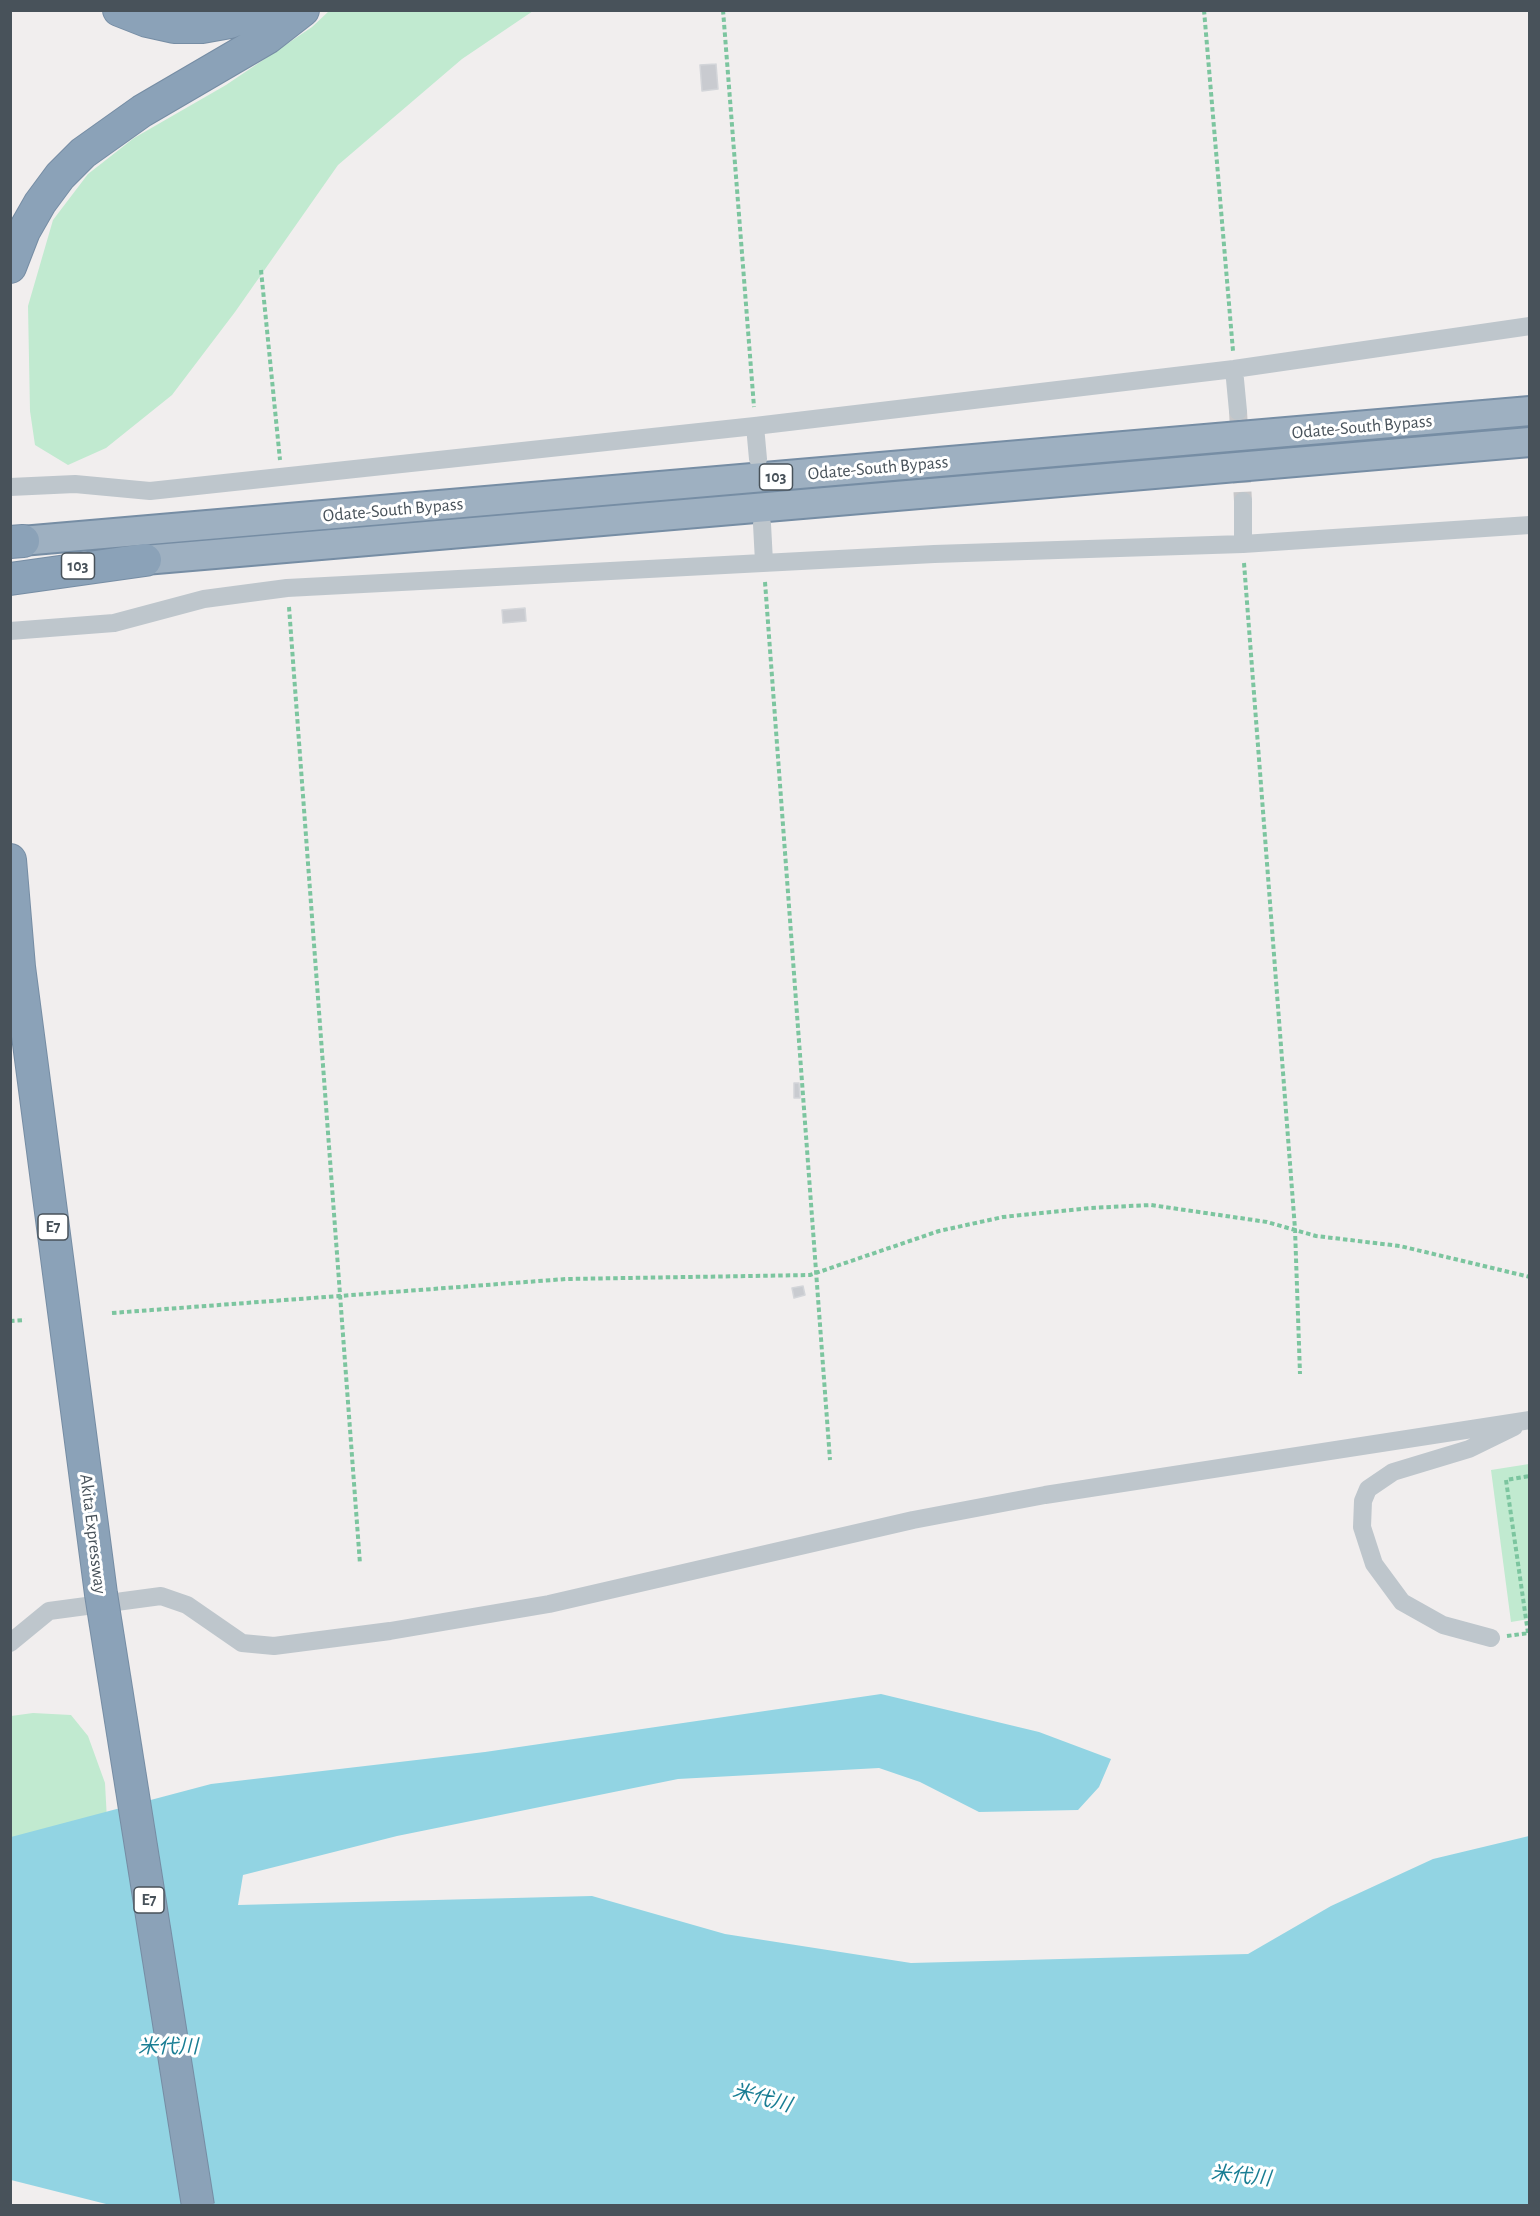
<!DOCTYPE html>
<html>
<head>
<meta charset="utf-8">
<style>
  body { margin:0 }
  #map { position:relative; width:1540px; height:2216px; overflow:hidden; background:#f1eeee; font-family:"Alegreya Sans",sans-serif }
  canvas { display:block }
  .frame { position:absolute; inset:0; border:12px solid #48525a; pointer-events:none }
</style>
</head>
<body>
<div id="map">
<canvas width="1540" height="2216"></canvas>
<div class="frame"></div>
</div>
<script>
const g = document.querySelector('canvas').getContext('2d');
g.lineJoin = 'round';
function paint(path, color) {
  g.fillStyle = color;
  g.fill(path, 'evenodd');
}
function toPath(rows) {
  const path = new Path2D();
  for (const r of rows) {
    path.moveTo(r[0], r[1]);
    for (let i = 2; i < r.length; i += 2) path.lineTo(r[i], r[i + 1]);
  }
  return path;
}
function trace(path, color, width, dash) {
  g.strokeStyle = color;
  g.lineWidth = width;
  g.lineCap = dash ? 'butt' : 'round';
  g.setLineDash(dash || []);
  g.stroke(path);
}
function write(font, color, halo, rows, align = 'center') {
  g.font = font + ' "Alegreya Sans","Noto Sans JP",sans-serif';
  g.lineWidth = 6;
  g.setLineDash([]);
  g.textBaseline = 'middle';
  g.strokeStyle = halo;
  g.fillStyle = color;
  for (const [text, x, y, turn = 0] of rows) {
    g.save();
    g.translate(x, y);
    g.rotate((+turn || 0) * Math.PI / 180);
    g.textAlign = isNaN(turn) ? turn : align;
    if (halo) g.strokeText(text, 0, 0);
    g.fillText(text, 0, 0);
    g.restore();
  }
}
const green = toPath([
  [329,11,533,11,462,59,338,165,235,312,172,395,106,448,68,465,35,445,30,411,28,306,53,220,88,174,134,138,226,85,312,27],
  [1529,1464,1529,1619,1511,1622,1491,1470],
  [33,1713,71,1715,88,1736,105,1783,107,1820,11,1844,11,1716]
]);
const water = toPath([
  [881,1694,1039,1732,1111,1759,1099,1787,1078,1810,979,1812,920,1782,879,1768,678,1779,397,1836,243,1875,238,1905,592,1896,725,1934,911,1963,1248,1954,1331,1906,1433,1859,1529,1836,1529,2205,114,2206,11,2180,11,1837,211,1784,485,1752]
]);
const building = toPath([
  [716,64,718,89,702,91,700,65,716,64],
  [525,608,526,621,503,623,502,610,525,608],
  [794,1083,799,1083,800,1098,794,1098,794,1083],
  [803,1286,805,1295,794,1298,792,1288,803,1286]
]);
const minorTunnel = toPath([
  [1238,411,1243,501]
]);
const path = toPath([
  [723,10,754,407],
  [1204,10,1233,351],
  [261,270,280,460],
  [1244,563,1295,1229,1300,1374],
  [765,582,830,1460],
  [289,607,360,1564],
  [112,1313,566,1279,810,1275,939,1231,1003,1217,1090,1208,1151,1205,1267,1222,1316,1236,1400,1246,1530,1277],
  [10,1321,25,1320],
  [1528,1633,1506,1480,1530,1476],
  [1507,1636,1529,1633]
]);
const minor = toPath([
  [1234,369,1238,411],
  [755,426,758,459],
  [10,487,75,484,150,491,755,426,1234,369,1530,326],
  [762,524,764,562],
  [1243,544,1243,501],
  [10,631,114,623,204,599,287,588,934,554,1243,544,1530,525],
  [1491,1638,1443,1625,1402,1602,1374,1564,1362,1527,1363,1501,1368,1489,1393,1472,1469,1449,1514,1427],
  [10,1643,49,1611,161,1596,187,1605,242,1643,274,1646,390,1631,549,1604,913,1520,1045,1495,1530,1420]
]);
const trunk = toPath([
  [10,542,1530,411],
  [121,562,1530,442]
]);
const motorway = toPath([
  [119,10,147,21,174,27,202,27,230,22,259,10],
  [10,267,24,231,40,203,60,176,83,153,142,111,267,38,303,10],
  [10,542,23,541],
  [10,579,145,560],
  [10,860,19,967,101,1594]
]);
const motorwayBridge = toPath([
  [101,1594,198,2206]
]);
const shields = [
  [776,477,33],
  [78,566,33],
  [53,1227,30],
  [149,1900,30]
];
const shieldNames = [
  ["103",776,477],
  ["103",78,566],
  ["E7",53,1227],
  ["E7",149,1900]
];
const streetNames = [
  ["Odate-South Bypass",1362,427,-5],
  ["Odate-South Bypass",878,468,-5],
  ["Odate-South Bypass",393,510,-5],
  ["Akita Expressway",93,1534,83]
];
const waterNames = [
  ["米代川",168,2047],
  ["米代川",762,2098,15],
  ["米代川",1241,2176,6]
];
paint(green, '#c1ead0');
paint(water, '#92d4e3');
paint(building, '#c9cbd0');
trace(building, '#d3d5d9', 1.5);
trace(minorTunnel, '#c7c7c9', 18, [18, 9]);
trace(trunk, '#768da4', 32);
trace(motorway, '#768da4', 34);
trace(path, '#7cc59f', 4, [4.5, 3]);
trace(minor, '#bec6cc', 18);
trace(trunk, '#9eb0c1', 28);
trace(motorway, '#8ba2b8', 32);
trace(motorwayBridge, '#768da4', 34, []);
trace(motorwayBridge, '#8ba2b8', 32);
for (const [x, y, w] of shields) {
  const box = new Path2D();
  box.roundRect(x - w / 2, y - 13, w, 26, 4.5);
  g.fillStyle = '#fff';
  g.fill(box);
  trace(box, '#48525a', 1.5);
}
write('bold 16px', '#48525a', null, shieldNames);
write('18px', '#48525a', '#fff', streetNames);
write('italic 20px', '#1a7e94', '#fff', waterNames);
</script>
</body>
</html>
